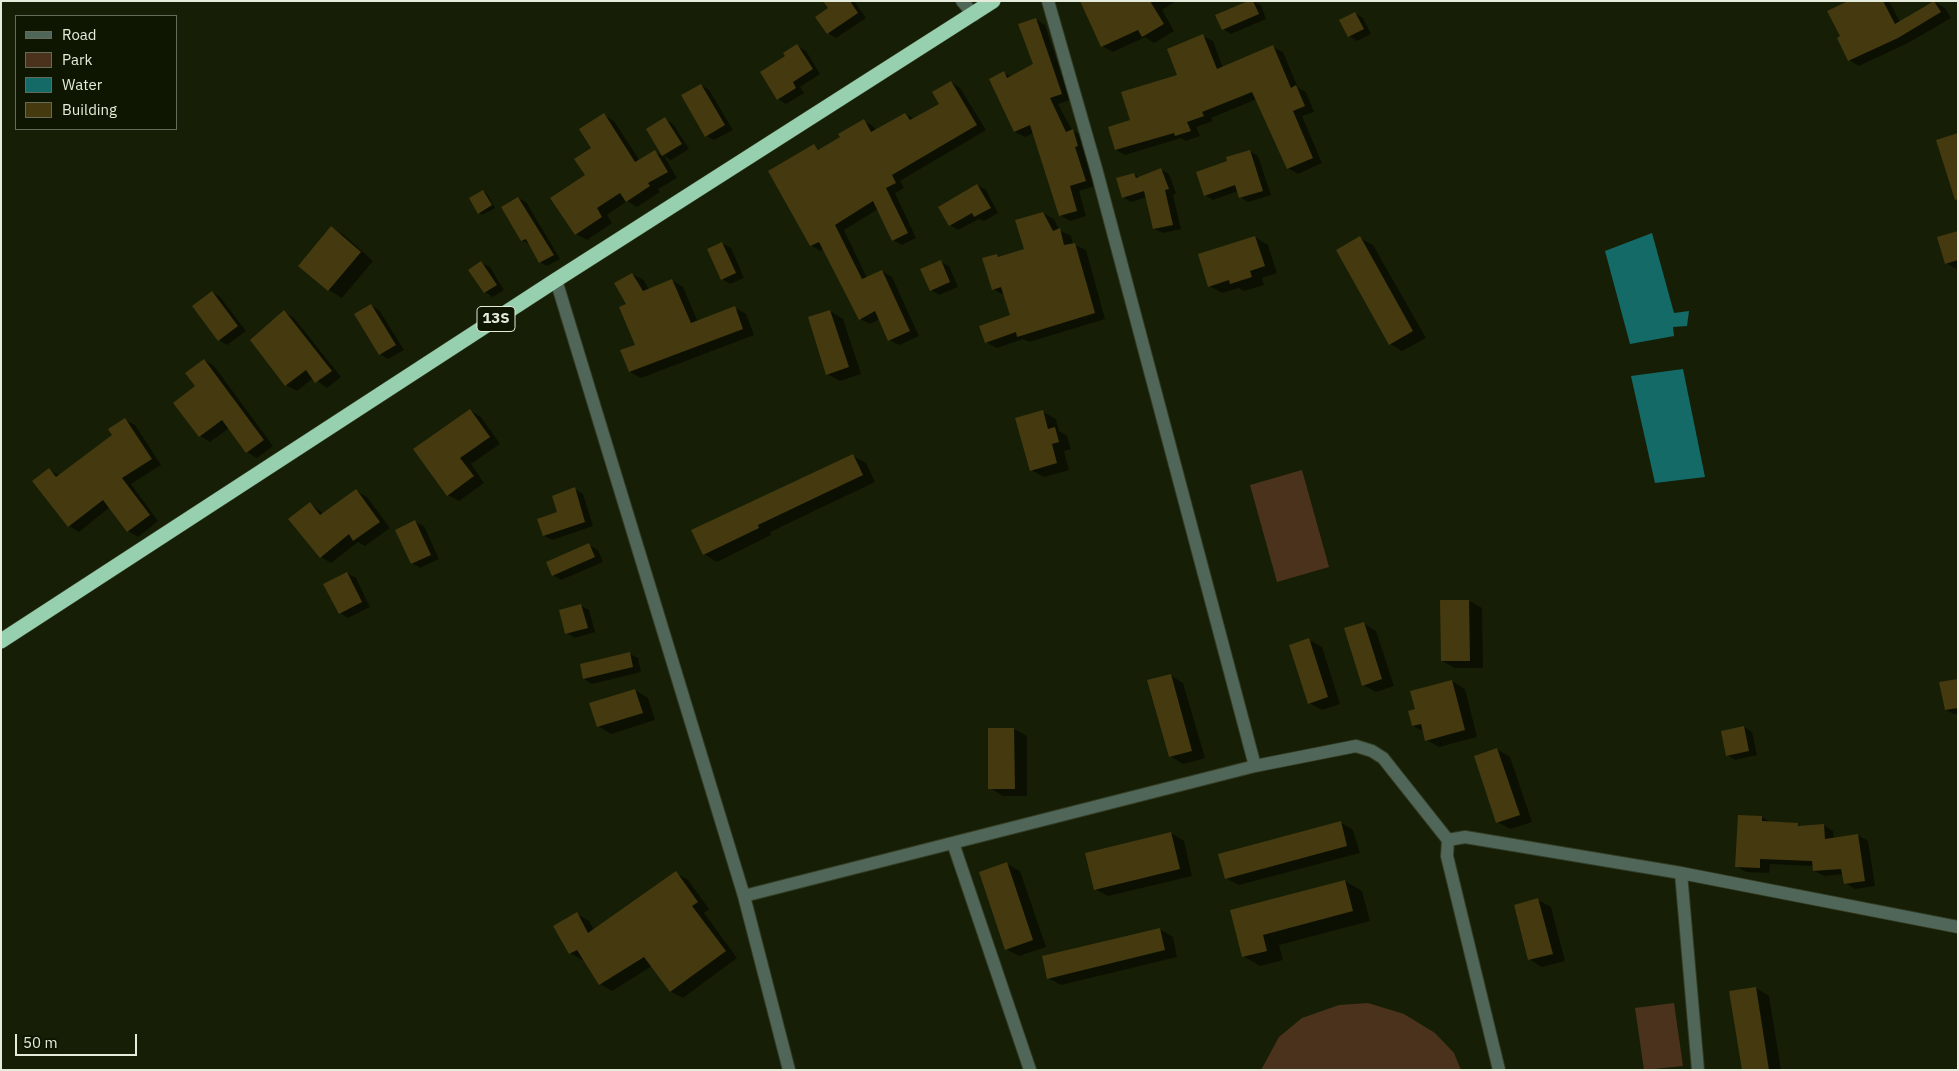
<!DOCTYPE html>
<html>
<head>
<meta charset="utf-8">
<style>
  body { margin:0 }
  #map { position:relative; width:1959px; height:1071px; overflow:hidden; background:#161f05; font-family:"IBM Plex Sans",sans-serif }
  canvas { display:block }
  .frame { position:absolute; inset:0; border:2px solid #e5ecdc; pointer-events:none }
  .legend { position:absolute; left:15px; top:15px; width:162px; height:115px; box-sizing:border-box; background:#0e1500; border:1px solid #646b58; margin:0; padding:6px 9px; list-style:none; font-size:15px; color:#e5ecdc }
  .legend li { display:flex; align-items:center; gap:10px; height:25px }
  .legend b { width:25px; border:1px solid #646b58 }
  .scale { position:absolute; left:15px; top:1034px; width:122px; height:22px; box-sizing:border-box; border:2px solid #e5ecdc; border-top:0; padding-left:6px; font-size:15px; line-height:18px; white-space:nowrap; color:#e5ecdc; -webkit-text-stroke:4px #0e1500; paint-order:stroke }
</style>
</head>
<body>
<div id="map">
<canvas width="1959" height="1071"></canvas>
<div class="frame"></div>
<ul class="legend">
<li><b style="height:6px;background:#4f6658"></b>Road</li>
<li><b style="height:14px;background:#4b321d"></b>Park</li>
<li><b style="height:14px;background:#146a66"></b>Water</li>
<li><b style="height:14px;background:#45390f"></b>Building</li>
</ul>
<div class="scale">50 m</div>
</div>
<script>
const g = document.querySelector('canvas').getContext('2d');
g.lineJoin = 'round';
function paint(path, color) {
  g.fillStyle = color;
  g.fill(path, 'evenodd');
}
function toPath(rows) {
  const path = new Path2D();
  for (const r of rows) {
    path.moveTo(r[0], r[1]);
    for (let i = 2; i < r.length; i += 2) path.lineTo(r[i], r[i + 1]);
  }
  return path;
}
function trace(path, color, width, dash) {
  g.strokeStyle = color;
  g.lineWidth = width;
  g.lineCap = dash ? 'butt' : 'round';
  g.setLineDash(dash || []);
  g.stroke(path);
}
function write(font, color, halo, rows, align = 'center') {
  g.font = font + ' "IBM Plex Sans",sans-serif';
  g.lineWidth = 4;
  g.setLineDash([]);
  g.textBaseline = 'middle';
  g.strokeStyle = halo;
  g.fillStyle = color;
  for (const [text, x, y, turn = 0] of rows) {
    g.save();
    g.translate(x, y);
    g.rotate((+turn || 0) * Math.PI / 180);
    g.textAlign = isNaN(turn) ? turn : align;
    if (halo) g.strokeText(text, 0, 0);
    g.fillText(text, 0, 0);
    g.restore();
  }
}
const green = toPath([
  [1302,470,1329,567,1277,582,1250,485],
  [1368,1003,1404,1014,1435,1033,1454,1053,1461,1070,1261,1070,1279,1037,1302,1018,1339,1005],
  [1674,1003,1683,1066,1644,1070,1635,1008]
]);
const water = toPath([
  [1652,233,1674,313,1689,311,1687,326,1673,327,1674,336,1630,344,1605,251],
  [1683,369,1705,477,1655,483,1631,376]
]);
const shadow = toPath([
  [825,1,854,1,866,18,836,38,828,33,829,9],
  [1081,1,1176,1,1162,10,1174,31,1154,43,1145,37,1113,52,1102,46],
  [1251,1,1261,5,1266,19,1231,34,1223,29],
  [1851,1,1889,1,1900,22,1935,2,1945,8,1951,18,1908,43,1859,66,1849,60,1842,37],
  [1355,13,1363,18,1371,34,1357,41,1349,36],
  [1036,19,1045,25,1070,100,1058,104,1072,130,1082,136,1087,151,1084,152,1095,186,1079,191,1086,216,1070,221,1060,215,1033,133,1025,137,1015,132,991,80,1004,73,1011,77,1034,65],
  [1203,36,1213,41,1223,68,1273,47,1283,52,1298,88,1306,92,1314,112,1302,116,1322,163,1298,174,1288,168,1257,99,1211,118,1213,121,1196,127,1200,136,1186,141,1181,138,1125,155,1116,150,1132,121,1179,75],
  [797,46,806,51,820,74,800,87,804,93,786,104,778,99,787,57],
  [951,82,960,88,986,130,900,181,904,188,895,193,916,238,902,245,893,240,878,209,844,230,867,278,882,271,892,277,919,336,899,345,889,340,880,319,870,324,860,319,824,249,820,251,811,245,814,146,821,150,864,121,873,126,876,131,905,114,915,119,941,104],
  [701,85,709,90,733,130,714,140,706,136],
  [604,115,614,121,640,161,655,152,664,157,647,130,665,119,673,124,689,149,671,160,664,156,677,178,658,189,660,192,637,207,627,201,607,215,612,223,587,240,576,234,552,198,586,175],
  [1250,151,1258,156,1271,195,1248,202,1240,197,1238,191,1213,200,1205,195,1229,162],
  [1160,169,1169,174,1176,193,1173,195,1181,229,1163,233,1154,229,1147,197,1131,202,1123,197,1134,174,1140,178],
  [977,185,986,190,998,213,984,221,979,219,958,230,950,225],
  [483,191,487,194,495,208,482,215,479,213],
  [518,198,526,202,560,259,547,266,540,262,529,244,522,240],
  [1043,213,1054,219,1059,230,1071,236,1073,244,1086,250,1105,319,1029,342,1023,339,997,348,986,342,1012,316,1004,295,993,289,997,255,1001,258,1026,250],
  [332,228,344,235,373,261,342,298,329,290,299,265],
  [1958,232,1958,270,1946,263],
  [1255,237,1268,245,1277,273,1262,278,1264,285,1244,291,1239,288,1222,293,1209,286],
  [1360,238,1373,245,1426,338,1402,351,1390,344],
  [722,243,731,248,744,278,730,284,722,279],
  [941,262,949,266,958,287,939,295,931,290],
  [481,263,490,267,504,290,493,297,485,292],
  [632,274,644,280,649,290,672,280,683,287,698,322,735,308,746,314,754,335,641,378,630,372,636,345,628,305],
  [212,292,220,297,246,331,227,345,219,340],
  [371,305,379,310,404,350,388,359,380,354],
  [830,311,843,319,861,374,840,381,827,374],
  [284,312,294,318,341,377,327,388,313,378,297,391,286,385,269,323],
  [204,360,214,366,273,446,257,458,247,452,229,428,210,442,200,436,175,403,197,387],
  [470,410,481,417,500,444,471,464,484,483,459,501,448,495],
  [1043,412,1056,419,1059,431,1067,436,1071,449,1064,451,1069,470,1044,477,1031,470],
  [125,420,135,425,161,465,131,484,158,521,138,537,128,531,110,507,79,532,69,526,49,470,59,475,113,436],
  [853,456,866,463,875,482,770,532,771,535,717,562,704,554],
  [575,489,583,494,593,526,552,540,544,536],
  [356,491,367,497,390,528,365,546,358,542,331,563,321,557,310,503,324,514],
  [415,522,424,526,439,559,420,568,412,563],
  [589,545,598,550,603,562,561,580,553,575],
  [347,573,356,578,370,607,348,618,340,613],
  [1469,601,1482,608,1483,668,1455,668,1442,661],
  [580,605,589,610,595,632,575,638,567,633],
  [1363,623,1376,631,1394,686,1376,692,1363,685],
  [1309,640,1322,647,1340,704,1322,710,1309,703],
  [630,654,638,658,641,672,592,684,584,679],
  [1170,675,1183,683,1205,758,1183,764,1170,756],
  [1452,681,1465,689,1477,737,1439,747,1427,740,1425,732,1413,726,1417,710],
  [1958,681,1958,714,1954,714,1946,710],
  [635,690,648,698,655,720,611,734,598,726],
  [1744,727,1752,732,1757,755,1735,760,1727,755],
  [1014,729,1027,736,1027,796,1003,796,990,788],
  [1497,749,1510,757,1532,822,1510,829,1497,822],
  [1739,816,1762,817,1772,823,1797,824,1803,827,1824,825,1833,831,1834,839,1858,835,1868,841,1875,886,1855,889,1845,883,1844,874,1824,876,1814,871,1813,866,1770,864,1769,873,1746,872,1736,866],
  [1340,822,1353,830,1360,853,1239,885,1226,878],
  [1171,833,1184,841,1192,876,1108,896,1095,889],
  [1007,864,1020,871,1046,947,1019,956,1006,949],
  [676,873,688,880,709,909,704,913,737,958,683,998,671,992,652,966,612,991,600,984,584,959,582,960,570,953,577,914,589,921,594,930],
  [1345,881,1362,891,1370,921,1279,945,1283,960,1260,966,1243,956,1231,910],
  [1538,900,1551,907,1565,961,1542,967,1529,959],
  [1160,929,1173,937,1177,957,1061,985,1048,978],
  [1756,988,1769,996,1781,1070,1743,1070]
]);
const building = toPath([
  [823,1,850,1,858,13,827,34,815,17,828,8],
  [1080,1,1150,1,1164,24,1142,37,1138,30,1101,47],
  [1248,1,1253,1,1259,14,1222,30,1215,15],
  [1848,1,1883,1,1895,24,1934,1,1941,12,1898,38,1848,61,1837,38,1840,36,1827,11],
  [1355,12,1364,29,1348,37,1339,20],
  [1036,18,1062,94,1050,98,1066,132,1073,129,1078,146,1075,147,1086,181,1070,186,1077,211,1059,216,1030,125,1014,132,989,79,1004,71,1007,78,1033,64,1018,24],
  [1203,34,1217,69,1273,45,1291,88,1296,85,1305,106,1293,111,1313,158,1287,169,1252,92,1202,112,1204,116,1187,122,1191,131,1175,136,1174,133,1115,150,1108,127,1130,120,1121,92,1177,75,1167,49],
  [797,44,813,69,793,82,796,88,777,100,760,72,785,56,783,53],
  [951,81,977,125,892,175,896,183,886,188,908,233,892,241,873,201,835,225,862,279,882,270,910,331,888,341,875,311,859,320,819,242,810,246,768,171,814,144,818,150,840,137,838,134,864,119,871,132,905,113,910,120,939,104,932,92],
  [701,84,725,125,705,137,681,95],
  [604,113,635,162,655,150,668,172,648,183,650,186,626,202,620,193,597,208,602,217,575,235,550,198,585,175,574,159,591,148,579,129],
  [665,117,682,144,662,156,646,129],
  [1958,133,1958,199,1955,200,1936,140],
  [1250,150,1263,191,1239,198,1235,185,1204,196,1196,172,1227,161,1226,157],
  [1161,168,1169,189,1165,190,1173,225,1153,229,1144,191,1122,198,1116,178,1134,173,1136,178],
  [977,184,991,208,974,217,972,213,949,226,938,207],
  [483,190,492,205,478,214,469,198],
  [518,197,554,255,539,263,526,239,521,241,501,207],
  [1043,212,1053,231,1060,228,1064,245,1075,243,1095,313,1017,337,1016,332,985,343,979,326,1010,315,1001,287,992,290,982,258,997,254,998,257,1024,249,1015,220],
  [331,226,361,252,328,291,298,266],
  [1958,231,1958,260,1945,264,1937,237],
  [1255,236,1265,266,1250,271,1252,277,1230,284,1229,280,1208,287,1198,254],
  [1360,236,1413,331,1389,345,1336,250],
  [722,242,736,273,721,280,707,249],
  [941,260,950,282,930,291,920,269],
  [481,261,497,285,484,293,468,270],
  [632,273,643,291,672,279,691,323,735,306,743,329,629,372,620,350,635,345,619,307,626,304,614,283],
  [212,291,238,326,218,341,192,306],
  [371,304,396,345,379,355,354,314],
  [284,310,332,371,315,383,306,370,285,386,250,340],
  [830,310,849,367,826,375,808,317],
  [204,359,264,440,246,453,222,420,199,437,173,403,195,386,185,373],
  [470,409,490,437,460,458,474,476,447,496,413,449],
  [1043,410,1048,429,1055,427,1059,442,1052,444,1057,463,1030,471,1015,418],
  [125,418,152,459,122,478,150,515,127,532,103,500,68,527,32,481,49,468,56,477,112,435,108,429],
  [853,454,863,475,758,525,759,528,703,555,691,530],
  [575,487,585,522,543,536,537,519,557,512,552,496],
  [356,489,380,522,353,541,349,534,320,558,288,519,310,502,320,515],
  [415,520,431,555,411,564,395,530],
  [589,543,595,557,552,576,546,562],
  [347,572,362,602,339,614,323,584],
  [1440,600,1469,600,1470,661,1441,661],
  [581,604,588,628,565,634,559,610],
  [1364,622,1382,679,1362,686,1344,628],
  [1309,638,1328,697,1308,704,1289,645],
  [630,652,633,667,583,679,580,664],
  [1171,674,1192,751,1169,757,1147,680],
  [1958,679,1958,708,1945,710,1939,682],
  [1452,680,1465,730,1425,741,1421,724,1412,726,1408,711,1415,709,1410,691],
  [635,689,643,713,597,727,589,703],
  [1744,726,1749,751,1726,756,1721,731],
  [988,728,1014,728,1015,789,988,789],
  [1497,748,1520,815,1496,823,1474,756],
  [1738,815,1762,816,1762,821,1798,823,1798,826,1824,824,1825,839,1858,834,1865,881,1844,884,1841,869,1813,871,1812,861,1760,859,1760,868,1735,867],
  [1341,821,1347,846,1225,879,1218,854],
  [1171,832,1180,869,1094,890,1085,853],
  [1007,862,1033,940,1005,950,979,872],
  [676,871,698,902,692,906,726,951,670,992,644,957,599,985,577,950,569,954,553,926,577,912,588,933],
  [1345,880,1353,911,1263,935,1267,951,1242,957,1230,910],
  [1538,898,1553,954,1528,960,1514,905],
  [1160,928,1165,950,1047,979,1042,956],
  [1756,987,1769,1070,1742,1070,1729,991]
]);
const street = toPath([
  [962,1,974,15],
  [1048,1,1097,172,1255,766],
  [556,280,744,896,789,1070],
  [1448,840,1447,856,1499,1070],
  [953,843,1030,1070],
  [1681,873,1698,1070],
  [744,896,1255,766,1356,746,1372,751,1383,758,1448,840,1465,837,1681,873,1958,927]
]);
const highway = toPath([
  [1,641,556,280,993,1]
]);
const shields = [
  [496,319,38]
];
const shieldNames = [
  ["13S",496,319]
];
paint(green, '#4b321d');
paint(water, '#146a66');
paint(shadow, '#0007');
paint(building, '#45390f');
trace(street, '#333c23', 14);
trace(highway, '#333c23', 16);
trace(street, '#4f6658', 12);
trace(highway, '#97d0ae', 15);
for (const [x, y, w] of shields) {
  const box = new Path2D();
  box.roundRect(x - w / 2, y - 12.5, w, 25, 4);
  g.fillStyle = '#0e1500';
  g.fill(box);
  trace(box, '#e5ecdc', 1);
}
write('bold 15px', '#e5ecdc', null, shieldNames);
</script>
</body>
</html>
